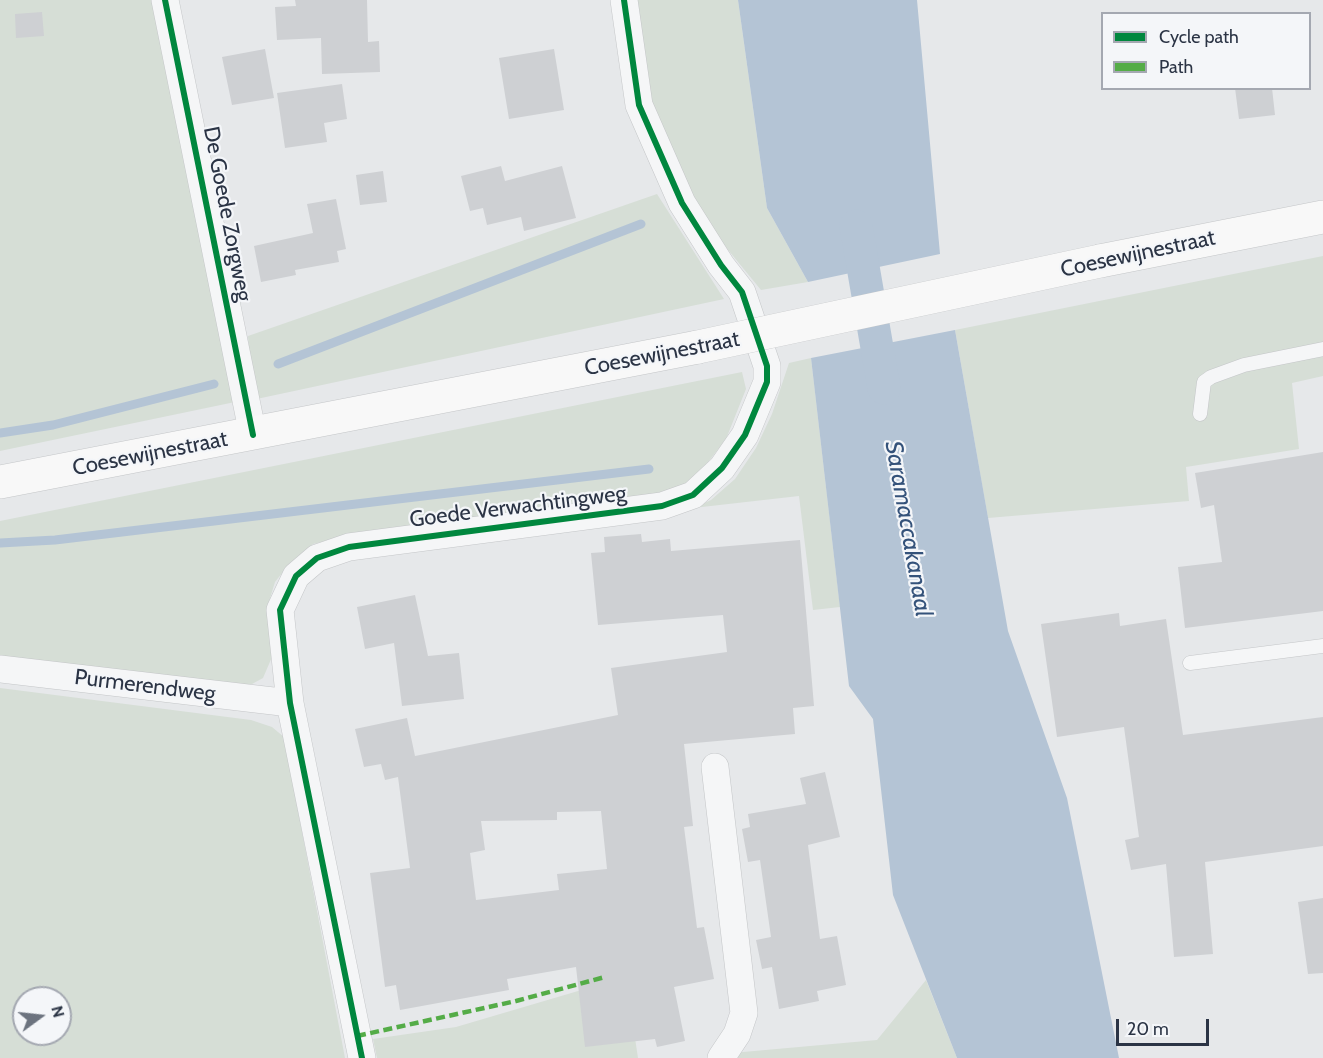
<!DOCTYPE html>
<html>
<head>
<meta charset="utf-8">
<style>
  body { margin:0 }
  #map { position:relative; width:1323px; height:1058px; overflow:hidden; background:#e6e8ea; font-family:Cabin,sans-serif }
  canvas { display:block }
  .legend { position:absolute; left:1101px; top:12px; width:210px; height:78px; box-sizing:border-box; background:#f4f6f9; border:2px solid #a4a8b1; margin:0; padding:8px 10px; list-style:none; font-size:18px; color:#2b3445 }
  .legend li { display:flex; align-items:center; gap:12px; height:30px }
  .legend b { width:30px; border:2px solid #a4a8b1 }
  .north { position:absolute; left:12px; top:986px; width:60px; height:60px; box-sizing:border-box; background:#f4f6f9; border:2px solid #a4a8b1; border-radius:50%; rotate:75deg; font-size:16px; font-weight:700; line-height:24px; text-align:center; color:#2b3445 }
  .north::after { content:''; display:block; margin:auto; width:21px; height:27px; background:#6c737f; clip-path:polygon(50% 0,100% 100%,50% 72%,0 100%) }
  .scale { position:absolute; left:1116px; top:1019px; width:93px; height:27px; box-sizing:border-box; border:3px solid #2b3445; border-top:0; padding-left:8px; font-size:18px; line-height:21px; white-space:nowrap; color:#2b3445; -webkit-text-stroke:4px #f4f6f9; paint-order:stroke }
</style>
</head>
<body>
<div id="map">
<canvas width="1323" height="1058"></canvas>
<ul class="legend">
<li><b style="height:8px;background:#00873e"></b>Cycle path</li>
<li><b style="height:8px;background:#54ac47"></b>Path</li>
</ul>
<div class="north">N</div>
<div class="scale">20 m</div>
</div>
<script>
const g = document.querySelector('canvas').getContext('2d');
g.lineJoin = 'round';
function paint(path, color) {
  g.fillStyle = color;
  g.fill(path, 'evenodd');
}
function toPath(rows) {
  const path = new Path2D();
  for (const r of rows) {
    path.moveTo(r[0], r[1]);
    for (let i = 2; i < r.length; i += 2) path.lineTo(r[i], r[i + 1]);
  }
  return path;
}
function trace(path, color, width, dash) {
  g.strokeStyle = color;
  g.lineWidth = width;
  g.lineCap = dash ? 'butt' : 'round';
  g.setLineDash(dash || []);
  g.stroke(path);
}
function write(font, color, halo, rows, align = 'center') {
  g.font = font + ' Cabin,sans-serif';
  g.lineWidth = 4.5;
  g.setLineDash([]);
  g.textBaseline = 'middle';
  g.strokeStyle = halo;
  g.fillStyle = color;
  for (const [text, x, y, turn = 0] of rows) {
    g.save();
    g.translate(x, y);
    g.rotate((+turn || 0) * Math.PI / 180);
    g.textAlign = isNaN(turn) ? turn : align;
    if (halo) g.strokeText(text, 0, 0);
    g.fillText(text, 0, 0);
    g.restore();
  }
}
const green = toPath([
  [0,0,158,0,235,402,0,451],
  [634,0,738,0,767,208,808,282,761,290,715,234,674,166,657,123,645,71],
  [657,194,724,299,252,400,248,336],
  [1323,256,1323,376,1292,383,1299,449,1186,467,1189,501,988,518,955,330],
  [811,358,840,607,813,610,799,496,693,508,711,500,735,479,756,448,772,414,789,363],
  [742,372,746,389,726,439,705,466,685,485,658,493,351,535,313,544,290,563,275,582,267,608,272,657,263,678,252,684,237,686,0,659,0,521],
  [0,688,251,720,272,727,284,737,345,1058,0,1058],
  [24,998,60,998,60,1034,24,1034],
  [926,980,957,1058,728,1058,732,1053,877,1040],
  [612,981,635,1038,638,1058,377,1058,373,1039,456,1027]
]);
const water = toPath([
  [738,0,917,0,940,254,808,282,767,208],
  [955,330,1008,631,1067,798,1119,1058,957,1058,893,895,873,719,849,686,811,358]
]);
const stream = toPath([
  [278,364,641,224],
  [0,433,53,425,214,384],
  [0,543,55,540,649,469]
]);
const canal = toPath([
  [856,226,884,388]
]);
const building = toPath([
  [295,0,367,0,368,42,379,41,380,72,322,74,321,38,277,40,275,7,296,6],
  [42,12,44,36,16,38,15,14],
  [265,49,274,98,232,105,222,57],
  [554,49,564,110,509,119,499,58],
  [342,84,347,119,324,123,327,142,285,148,277,93],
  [1235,88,1272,88,1275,115,1239,119],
  [501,166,505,181,562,166,576,218,524,231,521,217,487,225,483,208,470,211,461,176],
  [383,171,387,202,360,205,356,175],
  [336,199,346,249,337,251,339,262,295,270,296,275,261,282,254,246,313,233,307,204],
  [1323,452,1323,611,1185,628,1178,567,1222,562,1214,505,1201,508,1195,473],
  [641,534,642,542,670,539,671,551,800,540,814,706,793,708,795,734,684,744,693,826,684,827,697,928,704,927,714,979,674,987,685,1041,657,1047,655,1039,585,1047,576,967,507,979,509,990,400,1010,396,985,385,987,370,873,410,868,398,777,385,780,381,764,364,767,355,729,407,718,415,756,618,715,611,668,727,652,723,615,598,625,591,553,605,552,604,537],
  [601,811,607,869,557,874,559,890,476,900,470,853,485,850,481,821,557,820,557,812],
  [415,595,428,656,459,653,464,699,402,706,394,643,365,649,357,607],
  [1119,613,1120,626,1166,619,1183,735,1323,717,1323,846,1205,862,1213,954,1174,957,1166,864,1131,870,1125,840,1139,837,1124,727,1057,737,1041,624],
  [825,772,840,837,808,845,820,939,837,936,846,985,817,991,819,1001,779,1009,772,967,762,969,756,940,771,937,760,860,748,862,742,829,750,827,748,814,806,804,800,778],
  [1323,898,1323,973,1308,974,1298,902]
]);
const lane = toPath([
  [1200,414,1204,382,1211,377,1244,365,1323,349],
  [1190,663,1323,646]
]);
const street = toPath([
  [165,0,253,435],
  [0,669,290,703],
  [715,767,744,1013,737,1034,721,1058],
  [362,1058,290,703,280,610,296,576,317,558,349,547,662,506,693,495,722,468,745,435,767,382,767,366,742,292,721,265,682,203,639,105,624,0]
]);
const secondary = toPath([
  [1100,261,1323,217],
  [0,482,698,347]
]);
const secondaryBridge = toPath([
  [698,347,1100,261]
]);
const quiet = toPath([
  [357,1036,516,1001,605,977]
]);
const cycleway = toPath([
  [165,0,253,435],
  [362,1058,290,703,280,610,296,576,317,558,349,547,662,506,693,495,722,468,745,435,767,382,767,366,742,292,721,265,682,203,639,105,624,0]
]);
const streetNames = [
  ["De Goede Zorgweg",227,214,79],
  ["Coesewijnestraat",1138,254,-12],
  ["Coesewijnestraat",662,354,-11],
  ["Coesewijnestraat",150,454,-11],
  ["Goede Verwachtingweg",518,507,-7],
  ["Purmerendweg",145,686,7]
];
const waterNames = [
  ["Saramaccakanaal",908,529,80]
];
paint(green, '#d6ded6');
paint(water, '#b4c4d5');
trace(stream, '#b4c4d5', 9);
trace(canal, '#b4c4d5', 33);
paint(building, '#ced0d3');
trace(lane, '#c4c6c8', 15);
trace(street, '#c4c6c8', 28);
trace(secondary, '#c4c6c8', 34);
trace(lane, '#f5f6f7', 14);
trace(street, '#f5f6f7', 27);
trace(secondary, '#f8f8f8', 33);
trace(secondaryBridge, '#c4c6c8', 34, []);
trace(secondaryBridge, '#f8f8f8', 33);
trace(quiet, '#54ac47', 4.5, [9, 4.5]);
trace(cycleway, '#00873e', 6);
write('22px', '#2b3445', '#f4f6f9', streetNames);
write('italic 24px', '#34527a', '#f4f6f9', waterNames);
</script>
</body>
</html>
